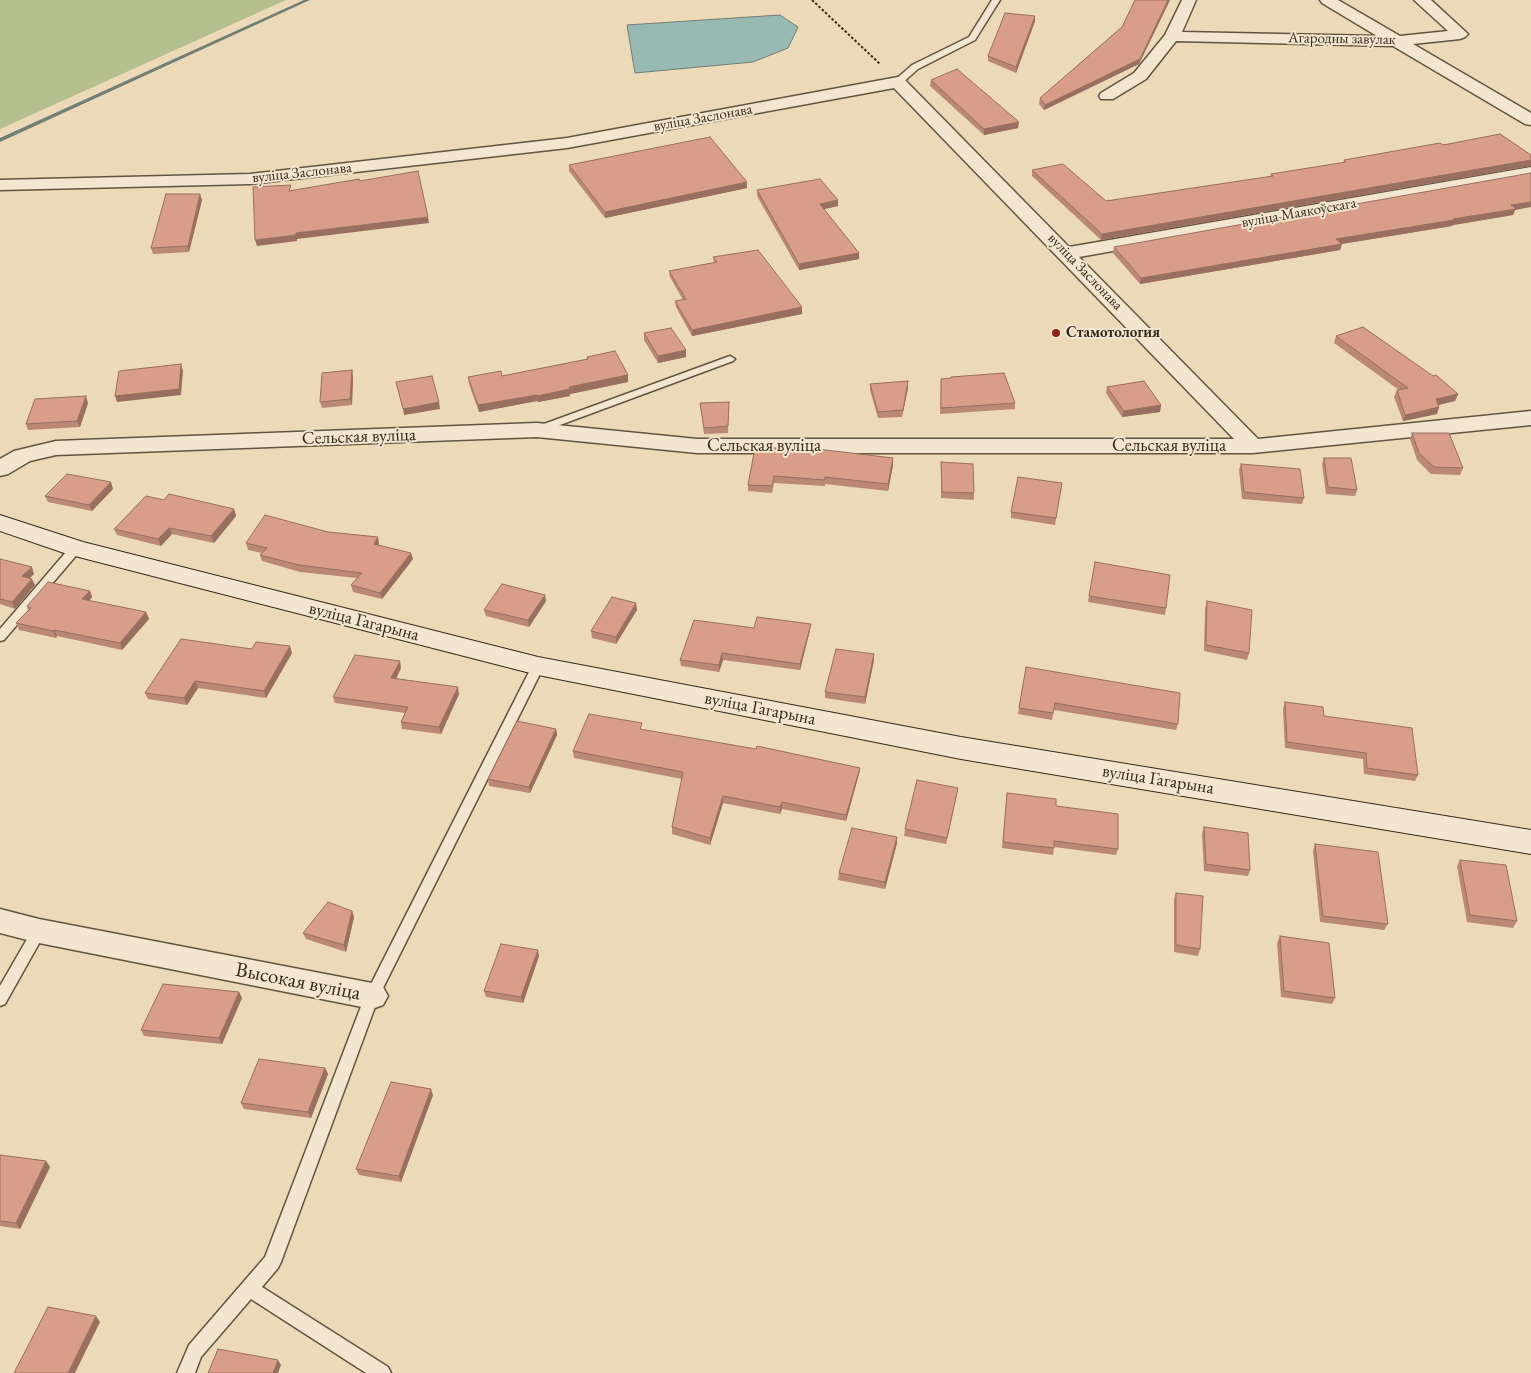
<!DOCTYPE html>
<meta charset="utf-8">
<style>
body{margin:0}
canvas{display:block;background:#ebd9b7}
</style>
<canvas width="1531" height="1373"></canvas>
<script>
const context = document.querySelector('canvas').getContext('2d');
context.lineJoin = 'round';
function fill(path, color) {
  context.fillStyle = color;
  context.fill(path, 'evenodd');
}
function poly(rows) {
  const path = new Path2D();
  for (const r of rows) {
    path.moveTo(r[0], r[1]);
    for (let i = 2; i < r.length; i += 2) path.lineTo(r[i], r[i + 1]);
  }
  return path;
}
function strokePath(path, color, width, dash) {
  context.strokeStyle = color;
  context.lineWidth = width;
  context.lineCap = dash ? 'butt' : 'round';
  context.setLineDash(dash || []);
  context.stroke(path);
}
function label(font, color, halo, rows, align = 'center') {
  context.font = font + ' "EB Garamond",serif';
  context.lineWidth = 4;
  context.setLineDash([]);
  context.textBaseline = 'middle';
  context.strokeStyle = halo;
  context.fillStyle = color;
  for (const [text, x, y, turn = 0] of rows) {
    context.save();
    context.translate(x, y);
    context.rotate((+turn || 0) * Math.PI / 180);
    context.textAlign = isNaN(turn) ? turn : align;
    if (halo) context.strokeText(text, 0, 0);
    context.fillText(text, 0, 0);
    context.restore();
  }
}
fill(poly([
 [0,0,286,0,0,129]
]), '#b6bf8f');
const water = poly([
 [780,15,798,27,788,48,753,62,635,73,627,25,780,15]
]);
fill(water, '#99b9b3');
strokePath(water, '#717f75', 1);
fill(poly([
 [304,0,310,0,0,142,0,138,304,0]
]), '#717f75');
const lane = poly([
 [992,0,1000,0,975,40,918,69,901,84,895,84,895,80,912,65,969,37,992,0],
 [730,356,735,359,733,361,541,432,537,433,532,430,533,428,730,356],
 [76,544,80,545,82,548,80,551,4,640,0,641,0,629,72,545,76,544],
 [538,662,544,666,379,996,281,1262,278,1268,262,1287,388,1367,391,1373,366,1373,251,1299,201,1357,195,1373,177,1373,189,1345,265,1257,365,996,532,666,538,662],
 [39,925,44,927,46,931,5,1004,0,1006,0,986,34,927,39,925]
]);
const street = poly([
 [1182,0,1196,0,1182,32,1377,36,1322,3,1320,0,1338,0,1400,36,1448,31,1414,0,1431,0,1468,34,1465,37,1460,39,1413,44,1531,113,1531,125,1525,124,1393,46,1176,41,1146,79,1113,99,1101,99,1099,96,1101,93,1134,73,1165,35,1182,0],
 [898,77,904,79,1069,247,1531,167,1531,177,1079,257,1258,439,1531,411,1531,425,1253,453,697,453,537,437,56,455,30,461,8,474,0,476,0,459,14,451,56,441,537,423,697,439,1234,439,894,88,567,148,250,184,0,190,0,180,250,174,567,138,898,77],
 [0,909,39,919,372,983,383,987,388,996,383,1005,372,1009,39,943,0,933,0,909]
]);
const secondary = poly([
 [0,515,83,542,538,657,961,737,1531,830,1531,854,961,759,538,675,67,554,0,531,0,515]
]);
strokePath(lane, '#625540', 3);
strokePath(street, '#625540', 3);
strokePath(secondary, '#352919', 2);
strokePath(poly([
 [812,0,880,64]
]), '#352919', 2, [2.5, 2]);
fill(lane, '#f2e6d0');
fill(street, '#f2e6d0');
fill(secondary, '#f2e6d0');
fill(poly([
 [1135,0,1170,0,1139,64,1044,110,1039,104,1040,98,1122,27],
 [1035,16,1035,21,1016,73,988,61,988,56],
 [931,80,1018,128,984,135,930,86],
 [1443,145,1531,155,1531,166,1101,240,1032,176,1032,170,1106,201,1270,177,1271,174,1343,163,1344,160],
 [569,165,747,188,605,218,569,171],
 [757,190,838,200,838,206,824,209,859,259,799,270,757,196],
 [202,200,189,252,153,254,151,248],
 [1515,210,1513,215,1453,225,1452,226,1342,244,1340,250,1140,284,1113,253,1114,247],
 [713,257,802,314,692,336,676,307,675,301,683,300,670,277,669,271,714,263],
 [644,333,686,350,686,357,658,363,644,340],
 [1336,336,1458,394,1455,401,1438,405,1439,407,1437,414,1403,421,1394,397,1397,390,1399,390,1334,343],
 [587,357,628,375,628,382,570,394,570,396,538,402,537,401,479,412,469,384,468,377,502,376,587,359],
 [352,370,353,377,352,405,322,408,320,402],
 [951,377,1015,403,1015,409,940,414,941,379,951,378],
 [870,384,908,388,902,417,878,418,870,390],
 [1107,387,1161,405,1160,412,1122,417,1106,393],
 [729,402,728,433,704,434,700,403],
 [88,403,80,427,28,430,26,424],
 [1412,433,1463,468,1460,475,1431,474,1417,460,1410,439],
 [755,448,893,465,888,491,825,484,825,486,774,483,772,493,748,491,748,485],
 [1324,458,1357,490,1355,496,1326,494,1322,464],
 [941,462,974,493,974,500,941,498],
 [1241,464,1304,498,1302,504,1242,499,1239,470],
 [1062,483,1055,525,1011,518,1011,512],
 [113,489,92,511,48,502,45,496],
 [164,500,234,509,236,516,214,543,172,534,161,546,117,535,114,529],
 [328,532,379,544,378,545,413,559,382,599,353,592,351,585,357,578,300,572,262,561,260,555,262,553,248,550,246,543],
 [0,559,34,574,30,578,35,585,15,609,0,604],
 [1095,562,1166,608,1165,615,1088,602],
 [90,591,92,597,89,601,146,612,149,619,122,650,57,636,56,638,19,630,16,623,28,610,27,606],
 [546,601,529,627,486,616,484,610],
 [1207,601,1249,653,1247,660,1204,651,1205,608],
 [637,610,616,644,592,638,591,631],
 [754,628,810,630,800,670,723,660,719,672,681,666,680,660],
 [252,649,292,653,266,698,198,688,187,705,148,699,145,693],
 [874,654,874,660,865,704,825,698,825,692],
 [1026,667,1178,724,1176,730,1054,710,1052,720,1018,714],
 [401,668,396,679,459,694,441,734,402,729,401,722,405,713,335,703,333,697],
 [1285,702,1324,716,1418,775,1415,781,1364,774,1363,759,1285,748,1283,709],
 [556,729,557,735,530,793,489,786,488,779],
 [643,730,860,768,859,774,846,821,782,809,780,814,723,803,710,845,672,834,672,827,682,779,574,758,573,751],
 [958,788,946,844,904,836,905,829],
 [1007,793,1056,806,1118,849,1116,855,1054,847,1053,855,1002,848],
 [1204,827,1250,870,1248,876,1204,871,1202,834],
 [897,837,897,843,885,889,838,880,839,873],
 [1315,844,1388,924,1384,930,1320,922,1313,851],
 [1460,860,1517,921,1513,928,1467,922,1457,866],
 [1176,893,1200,949,1198,956,1174,952,1174,899],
 [352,911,354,917,346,952,306,939,303,933],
 [1280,936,1335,998,1332,1004,1281,997,1277,943],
 [539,956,523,1003,486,997,484,991],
 [242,998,222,1044,144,1036,141,1030],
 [325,1068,328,1074,311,1118,244,1109,241,1103],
 [433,1095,401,1182,359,1175,356,1169],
 [0,1155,46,1161,50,1167,20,1229,0,1226]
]), '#bb8876');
fill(poly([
 [1168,0,1170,0,1139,64,1044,110,1045,105],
 [1035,16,1035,21,1016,73,1016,67],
 [1019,122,1018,128,984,135,984,129],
 [1531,160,1531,166,1101,240,1102,234],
 [747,182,747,188,605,218,605,212],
 [200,194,202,200,189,252,188,246],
 [838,200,838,206,820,210,820,204],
 [1531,202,1531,207,1515,210,1513,215,1453,225,1452,226,1335,245,1336,239,1453,219,1511,205],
 [428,217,429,223,297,239,297,241,257,246,255,240,296,233],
 [1342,244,1340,250,1140,284,1141,278],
 [859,253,859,259,799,270,799,264],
 [802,307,802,314,692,336,692,330],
 [686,350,686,357,658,363,658,356],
 [181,364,183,371,181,395,117,402,115,396],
 [352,370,353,377,352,405,350,399],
 [628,375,628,382,570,394,570,396,538,402,537,396,569,387],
 [908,381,908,388,902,417,903,410],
 [1458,394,1455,401,1434,406,1436,399],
 [537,395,537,401,479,412,478,405],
 [86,396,88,403,80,427,77,421],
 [439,402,440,409,404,415,403,409],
 [1161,405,1160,412,1122,417,1124,411],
 [1439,407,1437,414,1403,421,1405,415],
 [893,458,893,465,888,491,888,484],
 [111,482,113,489,92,511,89,505],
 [234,509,236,516,214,543,211,536],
 [169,528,172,534,161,546,158,539],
 [378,537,379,544,375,551,374,544],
 [411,553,413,559,382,599,380,593],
 [32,567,34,574,24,583,22,576],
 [32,579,35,585,15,609,12,602],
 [90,591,92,597,85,606,82,599],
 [545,595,546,601,529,627,528,620],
 [636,603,637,610,616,644,616,637],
 [146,612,149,619,122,650,120,643],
 [811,624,810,630,800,670,800,664],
 [54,630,57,636,56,638,53,631],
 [290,646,292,653,266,698,264,691],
 [722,653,723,660,719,672,719,665],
 [874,654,874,660,865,704,865,697],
 [400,661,401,668,393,685,391,678],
 [195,681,198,688,187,705,184,698],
 [458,687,459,694,441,734,439,727],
 [556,729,557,735,530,793,529,787],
 [860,768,859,774,846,821,846,815],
 [958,788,957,794,946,844,947,838],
 [723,796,723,803,710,845,710,838],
 [782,802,782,809,780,814,780,807],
 [897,837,897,843,885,889,885,882],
 [352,911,354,917,346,952,344,945],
 [538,950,539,956,523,1003,521,997],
 [239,992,242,998,222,1044,219,1038],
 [325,1068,328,1074,311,1118,308,1112],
 [431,1089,433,1095,401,1182,399,1176],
 [46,1161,50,1167,20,1229,16,1223],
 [96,1316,100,1322,75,1373,68,1373],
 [278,1360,281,1365,278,1373,273,1373]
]), '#986f60');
const building = poly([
 [1135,0,1168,0,1140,59,1045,105,1040,98,1122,27,1135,0],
 [1005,13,1035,16,1016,67,988,56,1005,13],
 [957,69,1019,122,984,129,931,80,957,69],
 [1500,134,1531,155,1531,160,1102,234,1032,170,1063,164,1106,201,1273,176,1271,174,1346,162,1344,160,1440,143,1443,145,1500,134],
 [710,137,747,182,605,212,569,165,710,137],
 [418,171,428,217,296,233,296,235,255,240,253,187,291,185,289,191,359,179,360,181,418,171],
 [1531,173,1531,202,1511,205,1516,209,1453,219,1454,220,1336,239,1342,244,1141,278,1114,247,1531,173],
 [820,179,838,200,820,204,859,253,799,264,757,190,820,179],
 [166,194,200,194,188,246,151,248,166,194],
 [758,250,802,307,692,330,675,301,686,299,669,271,717,262,713,257,758,250],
 [1363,327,1433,376,1436,375,1458,394,1436,399,1439,407,1405,415,1397,390,1408,388,1336,336,1363,327],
 [671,328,686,350,658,356,644,333,671,328],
 [615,351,628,375,569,387,570,389,537,396,537,395,478,405,468,377,501,371,502,376,588,359,587,357,615,351],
 [181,364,179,389,115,396,119,371,181,364],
 [352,370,350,399,320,402,322,373,352,370],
 [1004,373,1015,403,941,408,941,379,951,378,951,377,1004,373],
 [432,376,439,402,403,409,396,382,432,376],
 [908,381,903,410,878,412,870,384,908,381],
 [1144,381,1161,405,1124,411,1107,387,1144,381],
 [86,396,77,421,26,424,35,399,86,396],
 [729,402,728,426,704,428,700,403,729,402],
 [1412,433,1449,433,1463,468,1434,467,1419,453,1412,433],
 [755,448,809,448,893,458,888,484,825,477,825,480,774,476,772,486,748,485,755,448],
 [1324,458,1351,458,1357,490,1328,487,1324,458],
 [941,462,973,464,974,493,942,492,941,462],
 [1241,464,1300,469,1304,498,1244,492,1241,464],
 [67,474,111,482,89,505,45,496,67,474],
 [1018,477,1062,483,1056,518,1011,512,1018,477],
 [169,494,234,509,211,536,169,528,158,539,114,529,146,496,164,500,169,494],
 [265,515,328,532,378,537,374,544,411,553,380,593,351,585,362,573,299,565,260,555,267,548,246,543,265,515],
 [0,559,32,567,22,576,32,579,12,602,0,599,0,559],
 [1095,562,1170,575,1166,608,1089,596,1095,562],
 [48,582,90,591,82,599,146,612,120,643,54,630,53,631,16,623,31,608,27,606,48,582],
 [502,584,545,595,528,620,484,610,502,584],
 [612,597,636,603,616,637,591,631,612,597],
 [1207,601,1252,610,1249,653,1206,645,1207,601],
 [757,617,811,624,800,664,722,653,719,665,680,660,694,620,754,628,757,617],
 [181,639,252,649,256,642,290,646,264,691,195,681,184,698,145,693,181,639],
 [836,649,874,654,865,697,825,692,836,649],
 [355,655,400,661,391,678,458,687,439,727,401,722,408,707,333,697,355,655],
 [1026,667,1180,693,1178,724,1055,703,1053,713,1019,708,1026,667],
 [1285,702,1323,707,1324,716,1412,728,1418,775,1367,768,1366,753,1287,742,1285,702],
 [589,714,642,723,640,729,756,749,757,746,860,768,846,815,782,802,780,807,723,796,710,838,672,827,683,772,573,751,589,714],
 [517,721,556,729,529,787,488,779,517,721],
 [917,780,958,788,947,838,905,829,917,780],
 [1007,793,1056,799,1056,806,1118,814,1118,849,1054,841,1054,848,1003,842,1007,793],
 [1204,827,1248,833,1250,870,1206,864,1204,827],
 [852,828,897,837,885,882,839,873,852,828],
 [1315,844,1378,852,1388,924,1323,916,1315,844],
 [1460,860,1506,865,1517,921,1470,915,1460,860],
 [1176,893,1203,896,1200,949,1176,945,1176,893],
 [328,902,352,911,344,945,303,933,328,902],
 [1280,936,1329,943,1335,998,1284,991,1280,936],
 [501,944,538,950,521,997,484,991,501,944],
 [163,984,239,992,219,1038,141,1030,163,984],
 [259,1059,325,1068,308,1112,241,1103,259,1059],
 [391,1082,431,1089,399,1176,356,1169,391,1082],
 [0,1155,46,1161,16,1223,0,1221,0,1155],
 [48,1307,96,1316,68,1373,14,1373,48,1307],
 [218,1349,278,1360,273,1373,208,1373,218,1349]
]);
fill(building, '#d99e89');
strokePath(building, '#986f60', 1);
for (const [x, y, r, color] of [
 [1056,333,5,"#8f2418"]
]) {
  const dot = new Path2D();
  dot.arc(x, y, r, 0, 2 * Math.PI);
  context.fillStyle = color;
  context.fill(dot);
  strokePath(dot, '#f2e6d0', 2);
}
label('15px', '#352919', '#f2e6d0', [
 ["Агародны завулак",1342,39,1],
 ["вуліца Заслонава",703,118,-10],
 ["вуліца Заслонава",302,173,-6],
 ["вуліца Маякоўскага",1299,213,-10],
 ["вуліца Заслонава",1085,272,46]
]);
label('bold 15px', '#352919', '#f2e6d0', [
 ["Стамотология",1066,333]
], 'left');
label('18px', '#352919', '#f2e6d0', [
 ["Сельская вуліца",359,437,-2],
 ["Сельская вуліца",764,446],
 ["Сельская вуліца",1169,446],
 ["вуліца Гагарына",364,622,14],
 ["вуліца Гагарына",760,709,11],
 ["вуліца Гагарына",1158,780,9]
]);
label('21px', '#352919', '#f2e6d0', [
 ["Высокая вуліца",298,982,11]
]);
</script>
